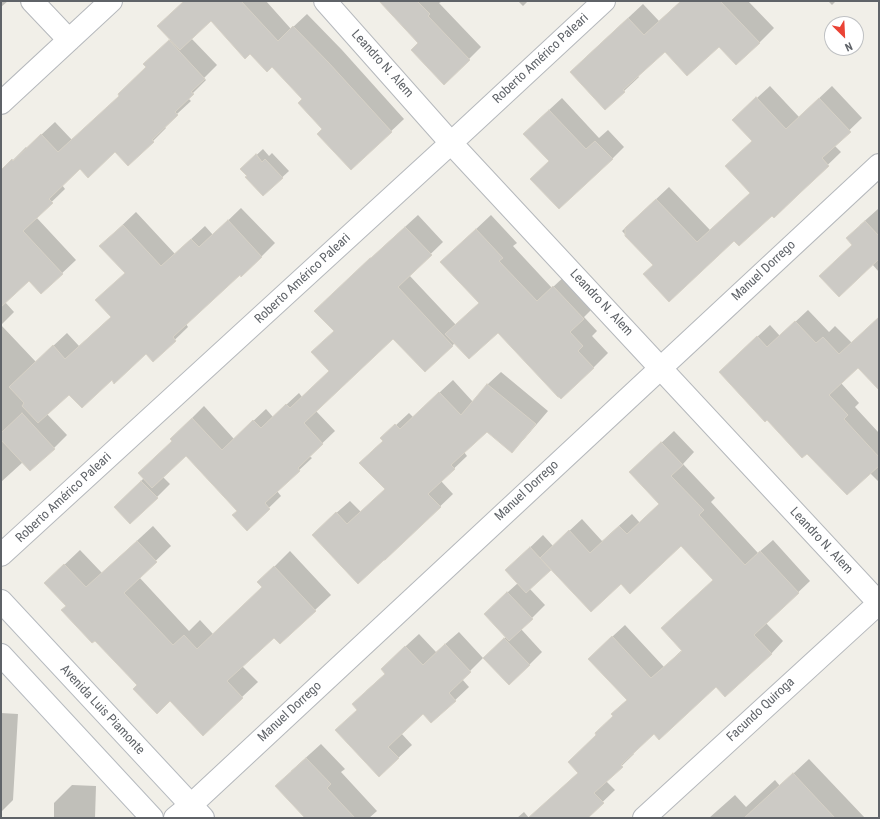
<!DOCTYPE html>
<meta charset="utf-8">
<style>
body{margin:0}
#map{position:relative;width:880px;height:819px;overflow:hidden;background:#f1efe8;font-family:"Roboto Condensed",sans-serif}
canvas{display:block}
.frame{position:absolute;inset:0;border:2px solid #5f6368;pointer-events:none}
.north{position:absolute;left:824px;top:16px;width:40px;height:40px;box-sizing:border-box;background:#fff;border:1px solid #bfc1c3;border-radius:50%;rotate:156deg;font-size:11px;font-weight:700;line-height:16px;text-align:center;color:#5f6368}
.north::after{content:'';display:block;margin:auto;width:14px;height:18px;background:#ea4335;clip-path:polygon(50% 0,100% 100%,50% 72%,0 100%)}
</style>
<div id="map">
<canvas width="880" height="819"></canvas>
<div class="frame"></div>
<div class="north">N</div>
</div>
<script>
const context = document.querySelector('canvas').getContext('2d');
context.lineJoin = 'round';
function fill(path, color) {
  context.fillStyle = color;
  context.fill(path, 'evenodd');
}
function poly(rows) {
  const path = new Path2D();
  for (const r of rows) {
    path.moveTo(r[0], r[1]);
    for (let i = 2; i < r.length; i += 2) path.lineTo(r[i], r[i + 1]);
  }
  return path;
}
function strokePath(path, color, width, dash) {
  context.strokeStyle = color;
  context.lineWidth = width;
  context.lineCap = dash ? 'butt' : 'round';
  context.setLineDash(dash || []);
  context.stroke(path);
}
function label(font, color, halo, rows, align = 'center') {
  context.font = font + ' "Roboto Condensed",sans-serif';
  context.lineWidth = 3.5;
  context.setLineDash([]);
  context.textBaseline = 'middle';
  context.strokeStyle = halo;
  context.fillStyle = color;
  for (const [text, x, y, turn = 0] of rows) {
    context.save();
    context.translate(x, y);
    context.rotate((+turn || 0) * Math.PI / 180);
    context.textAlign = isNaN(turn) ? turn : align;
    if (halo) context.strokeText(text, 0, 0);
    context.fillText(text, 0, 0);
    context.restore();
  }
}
fill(poly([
 [1,1,8,1,1,7],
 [184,1,266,1,291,29,307,14,342,50,404,119,351,169,323,129,303,99,272,66,250,53,211,20,191,38,217,65,204,78,206,80,188,98,191,101,164,126,166,128,153,141,115,151,80,168,62,185,65,189,36,217,76,260,41,293,29,280,5,302,14,312,1,325,36,362,67,333,79,346,112,316,126,273,114,233,136,212,175,254,205,226,213,235,241,208,275,243,242,276,240,274,186,324,188,327,153,361,146,353,112,379,69,393,47,414,67,435,54,448,23,462,1,482,1,172,26,147,27,148,55,122,72,140,120,96,147,67,158,51,171,39],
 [380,1,440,1,441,2,439,3,481,47,469,59,420,43],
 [518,1,528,1,523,6],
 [681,1,748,1,774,28,759,43,719,45,665,50,638,76,639,77,624,91,571,72,586,57,643,4,659,21],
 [828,1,836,1,832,5],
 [770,86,799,117,832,86,862,118,834,145,841,152,774,217,772,215,734,239,654,265,622,231,669,187,710,230,751,193,753,141,746,108],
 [562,98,599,138,608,130,624,147,612,159,550,161,536,122],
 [263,149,269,156,272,153,289,171,263,195,248,176,248,163],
 [878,209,879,210,879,272,872,264,820,276,853,244,860,225],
 [418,215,443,242,409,275,456,325,480,303,441,262,491,215,517,243,513,246,552,288,568,273,597,304,584,317,597,331,592,336,608,353,593,368,498,331,455,343,425,371,393,337,316,411,335,431,309,456,312,458,277,491,281,496,247,529,239,511,186,455,163,477,170,484,157,497,115,507,144,478,183,427,204,406,234,439,266,409,273,417,299,393,302,397,330,371,335,331,328,299,383,247],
 [808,310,829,332,835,326,852,343,879,318,879,382,858,367,841,383,859,403,855,407,879,433,879,482,870,473,732,360,770,325,780,336],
 [501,372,548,411,525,438,512,451,487,431,464,452,467,456,441,481,453,494,385,559,326,522,350,501,361,512,386,489,373,450,384,440,395,426,409,413,413,417,453,380,473,402,488,384],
 [674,431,694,452,683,464,715,498,711,502,758,553,773,540,810,581,766,623,783,641,771,654,716,686,654,732,632,752,634,754,606,781,615,790,586,818,517,818,524,812,529,818,579,772,597,735,614,716,612,714,628,699,601,647,625,625,664,667,682,650,714,580,681,544,621,583,551,568,529,588,545,605,521,629,542,652,529,665,497,645,506,637,498,601,518,583,519,558,543,535,553,546,582,519,602,541,632,514,640,523,660,503,643,460],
 [153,526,171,546,139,577,189,631,200,620,213,634,263,587,274,567,290,551,331,595,280,643,274,637,242,666,258,682,242,697,170,700,138,685,67,606,61,568,80,550,102,573],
 [459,632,483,658,462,679,469,687,432,722,423,713,401,733,412,745,379,776,358,710,366,691,386,673,395,656,419,634,436,652],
 [1,713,18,714,13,800,1,812],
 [321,744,345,769,341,772,377,811,369,818,307,818,291,771],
 [809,759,865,818,709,818,735,795,746,807,775,780,780,786],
 [72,785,96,786,95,818,54,818,54,803]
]), '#0003');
const building = poly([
 [184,1,241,1,278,41,293,26,329,63,392,132,351,170,317,134,322,129,298,103,302,99,272,67,267,72,250,54,245,59,211,21,180,50,157,26,184,1],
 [379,1,417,1,430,14,428,16,470,60,444,85,411,50,418,43,379,1],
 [681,1,720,1,760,43,736,65,719,47,687,76,665,52,623,90,625,92,605,110,570,72,628,18,644,35,681,1],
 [169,40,205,79,191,92,194,94,175,112,178,115,152,140,154,142,128,166,115,152,88,178,80,169,49,199,53,203,23,231,63,274,41,294,29,281,1,307,1,170,12,159,13,161,41,134,58,152,119,96,118,94,146,67,143,64,169,40],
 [756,97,786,129,819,98,851,132,822,158,829,166,799,194,774,218,772,216,739,246,734,241,669,302,643,274,653,265,625,236,625,228,656,199,697,242,750,193,725,166,752,141,732,120,756,97],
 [549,110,586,149,595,141,613,159,559,209,530,179,549,161,523,134,549,110],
 [256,154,262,162,265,159,283,178,263,196,245,177,247,176,240,169,256,154],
 [228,220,262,257,241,277,240,275,173,337,176,341,153,362,146,354,114,384,112,380,82,408,69,395,38,423,22,406,24,403,9,387,53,345,65,359,111,317,95,300,125,273,99,246,123,225,161,266,191,239,199,247,228,220],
 [865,221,879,236,879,259,839,297,819,276,852,245,846,238,865,221],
 [405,227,432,255,398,287,453,346,425,372,393,339,304,423,323,444,298,468,300,471,265,503,270,509,247,531,232,515,237,511,186,456,152,488,138,473,172,441,170,439,192,418,222,450,253,420,261,428,286,404,290,408,329,371,311,352,334,331,314,311,370,258,371,258,405,227],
 [476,229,503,258,499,261,537,301,553,286,584,319,570,332,583,346,578,351,594,368,561,399,559,397,558,397,498,333,469,359,445,334,479,303,440,262,476,229],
 [879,317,879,390,858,368,829,395,848,415,844,419,879,457,879,466,847,495,807,454,802,458,767,420,765,422,719,372,757,336,767,347,795,321,816,343,823,337,839,354,879,317],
 [487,384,536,424,512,453,487,432,451,465,455,469,428,494,441,507,385,560,384,560,358,584,312,535,336,512,347,524,385,489,359,463,383,441,380,438,395,424,400,429,439,392,461,415,487,384],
 [22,413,55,449,30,471,1,440,1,433,22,413],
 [661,442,683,465,671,476,704,510,699,515,745,565,760,551,799,593,754,635,772,654,725,697,716,687,659,740,654,734,621,765,623,767,594,793,604,803,588,818,528,818,578,773,568,762,596,735,595,733,613,716,611,714,627,700,588,659,612,636,651,678,682,651,661,628,713,580,681,546,630,594,621,584,591,612,540,558,569,530,590,553,619,526,627,534,659,504,629,472,661,442],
 [141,481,158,498,130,524,114,507,141,481],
 [137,541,157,562,124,593,173,645,184,635,197,649,262,587,257,582,274,566,316,611,280,644,274,638,227,681,243,698,203,736,170,701,157,714,133,689,137,685,95,641,92,643,61,610,66,606,44,583,64,564,86,587,137,541],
 [530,547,551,570,526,593,505,570,530,547],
 [507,592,533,619,509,641,484,614,507,592],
 [504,638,530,665,509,685,483,658,504,638],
 [445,644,471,672,449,693,456,701,431,723,423,714,388,747,399,758,379,777,335,730,357,710,352,704,385,674,381,669,405,646,423,665,445,644],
 [306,758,331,784,327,788,355,818,305,818,275,786,306,758],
 [793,773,835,818,744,818,793,773]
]);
fill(building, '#cccac5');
strokePath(building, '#d6d1c6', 1);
const street = poly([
 [32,1,69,40],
 [325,1,451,143,879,603],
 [1,103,111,1],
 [1,555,451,143,604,1],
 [175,818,191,805,879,165],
 [644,818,879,603]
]);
const secondary = poly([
 [1,601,203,818],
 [1,655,152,818]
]);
strokePath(street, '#b5b8bc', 24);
strokePath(secondary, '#b6babf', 24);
strokePath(street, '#fff', 22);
strokePath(secondary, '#fff', 22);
label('13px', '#5f6368', '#fff', [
 ["Roberto Américo Paleari",541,59,-43],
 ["Leandro N. Alem",382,64,48],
 ["Manuel Dorrego",764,271,-43],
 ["Roberto Américo Paleari",303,279,-43],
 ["Leandro N. Alem",601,303,47],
 ["Manuel Dorrego",527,491,-43],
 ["Roberto Américo Paleari",64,498,-43],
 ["Leandro N. Alem",821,541,47],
 ["Avenida Luis Piamonte",102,710,47],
 ["Facundo Quiroga",761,710,-43],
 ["Manuel Dorrego",290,712,-43]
]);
</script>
